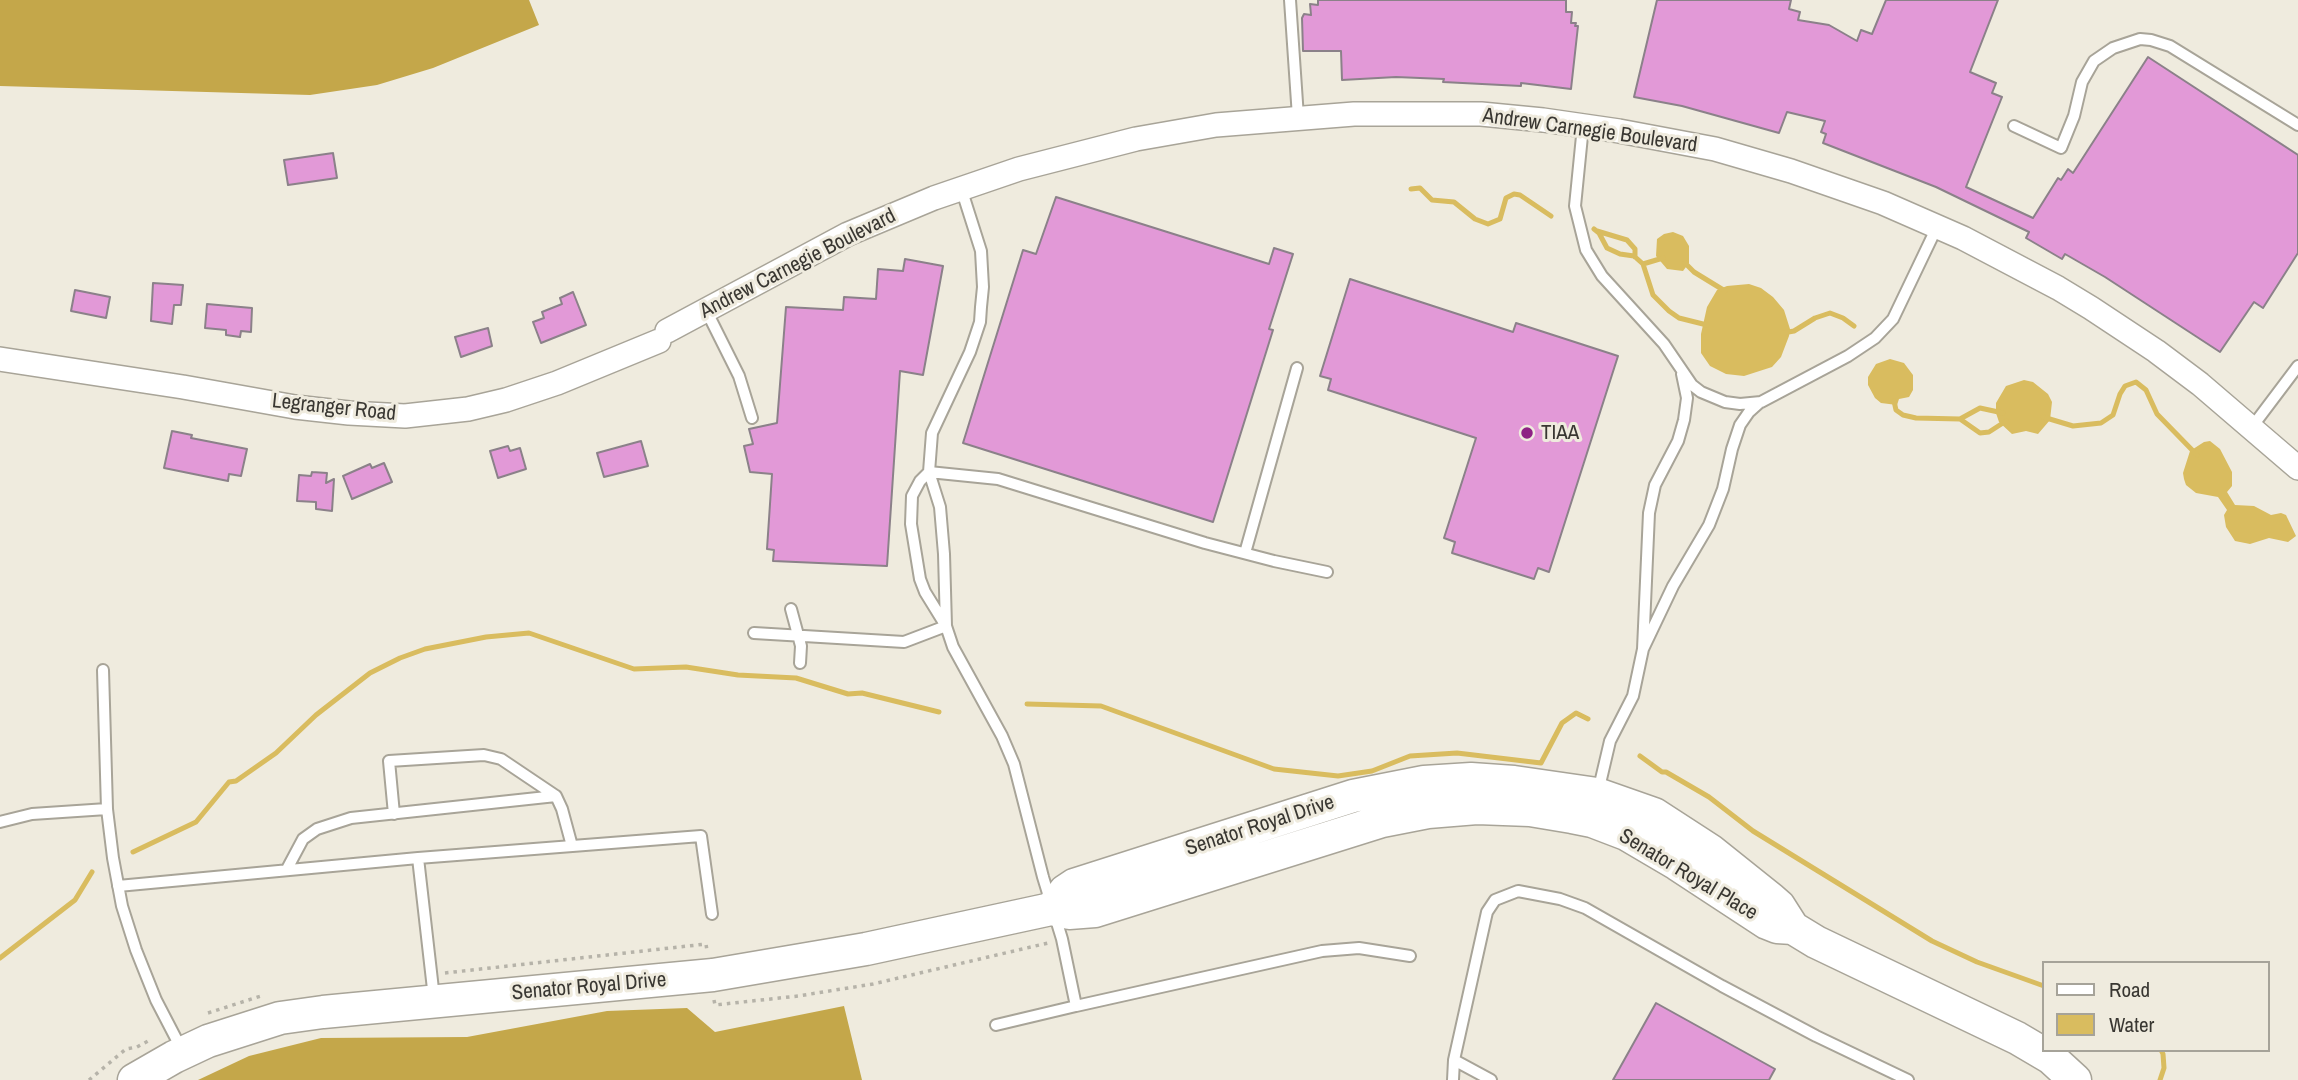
<!DOCTYPE html>
<style>
body{margin:0}
#map{position:relative;width:2298px;height:1080px;overflow:hidden;background:#efebde;font-family:"Archivo Narrow",sans-serif}
canvas{display:block}
.legend{position:absolute;left:2042px;top:961px;width:228px;height:91px;box-sizing:border-box;background:#efebde;border:2px solid #a6a399;margin:0;padding:9px 12px;list-style:none;font-size:21px;color:#393732}
.legend li{display:flex;align-items:center;gap:14px;height:35px}
.legend b{width:35px;border:2px solid #a6a399}
</style>
<div id="map">
<canvas width="2298" height="1080"></canvas>
<ul class="legend">
<li><b style="height:9px;background:#fff"></b>Road</li>
<li><b style="height:19px;background:#d9bc5f"></b>Water</li>
</ul>
</div>
<script>
const context = document.querySelector('canvas').getContext('2d');
context.lineJoin = 'round';
function fill(path, color) {
  context.fillStyle = color;
  context.fill(path, 'evenodd');
}
function poly(rows) {
  const path = new Path2D();
  for (const r of rows) {
    path.moveTo(r[0], r[1]);
    for (let i = 2; i < r.length; i += 2) path.lineTo(r[i], r[i + 1]);
  }
  return path;
}
function strokePath(path, color, width, dash) {
  context.strokeStyle = color;
  context.lineWidth = width;
  context.lineCap = dash ? 'butt' : 'round';
  context.setLineDash(dash || []);
  context.stroke(path);
}
function label(font, color, halo, rows, align = 'center') {
  context.font = font + ' "Archivo Narrow",sans-serif';
  context.lineWidth = 6;
  context.setLineDash([]);
  context.textBaseline = 'middle';
  context.strokeStyle = halo;
  context.fillStyle = color;
  for (const [text, x, y, turn = 0] of rows) {
    context.save();
    context.translate(x, y);
    context.rotate((+turn || 0) * Math.PI / 180);
    context.textAlign = isNaN(turn) ? turn : align;
    if (halo) context.strokeText(text, 0, 0);
    context.fillText(text, 0, 0);
    context.restore();
  }
}
fill(poly([
 [0,0,529,0,539,25,433,68,377,85,310,95,0,86],
 [844,1006,862,1080,198,1080,249,1056,321,1038,467,1037,607,1011,687,1008,715,1032]
]), '#c4a74a');
fill(poly([
 [1673,232,1683,236,1689,246,1689,263,1683,271,1667,269,1656,256,1657,239,1664,234],
 [1749,284,1761,288,1773,297,1784,310,1790,329,1789,336,1781,357,1772,367,1744,376,1726,374,1710,366,1701,353,1701,334,1707,307,1717,290,1727,286],
 [1890,359,1904,363,1913,375,1913,390,1909,397,1899,399,1897,405,1881,403,1875,398,1868,385,1868,377,1876,364],
 [2024,380,2033,382,2048,394,2052,402,2050,420,2038,434,2026,431,2012,434,1999,422,1996,413,1996,403,2006,386],
 [2210,441,2220,449,2232,472,2232,486,2227,492,2235,505,2254,506,2271,515,2281,513,2286,515,2296,536,2288,542,2269,538,2250,544,2235,541,2226,527,2224,515,2227,510,2218,497,2196,493,2186,485,2184,479,2183,473,2190,451,2204,442]
]), '#d9bc5f');
strokePath(poly([
 [1411,189,1420,188,1432,200,1454,202,1475,219,1488,224,1500,219,1506,198,1514,194,1520,195,1551,216],
 [1594,229,1599,233,1607,248,1620,254,1634,256,1643,264,1653,295,1669,311,1679,318,1707,325],
 [1597,231,1627,240,1635,249,1635,257],
 [1685,263,1694,272,1725,291],
 [1643,264,1663,258],
 [1783,333,1794,331,1815,318,1830,313,1843,318,1854,326],
 [1894,401,1896,410,1903,415,1916,418,1960,419,1980,433,1989,432,2006,421],
 [2043,417,2073,426,2101,423,2113,415,2120,394,2125,386,2136,382,2146,390,2157,414,2197,455],
 [1960,419,1980,408,2003,413],
 [1027,704,1101,706,1274,769,1338,776,1372,771,1410,756,1457,753,1541,763,1562,723,1576,713,1588,719],
 [1640,756,1662,772,1666,772,1709,797,1753,831,1932,941,1977,962,2044,986],
 [133,852,196,822,229,782,236,781,276,753,316,715,370,673,400,658,425,649,486,637,529,633,634,669,686,667,738,675,796,678,848,694,862,693,939,712],
 [0,958,75,900,92,872],
 [2160,1080,2164,1068,2163,1054,2161,1050]
]), '#d9bc5f', 5);
const building = poly([
 [1318,0,1566,0,1566,12,1572,12,1571,23,1576,23,1575,26,1578,26,1571,89,1521,83,1521,86,1443,82,1444,79,1396,77,1342,80,1341,51,1303,51,1302,18,1304,14,1311,15,1310,4,1318,5,1318,0],
 [1657,0,1791,0,1789,9,1800,12,1798,20,1829,25,1857,41,1861,30,1872,34,1886,0,1998,0,1970,72,1996,83,1992,93,2002,97,1966,187,2033,218,2058,178,2061,180,2068,169,2073,173,2148,57,2298,155,2298,253,2263,308,2254,302,2220,352,2105,277,2065,254,2062,259,2026,238,2029,232,1936,187,1823,143,1826,134,1821,132,1825,121,1787,112,1779,133,1682,106,1634,97,1657,0],
 [333,153,337,178,288,185,284,160,333,153],
 [1056,197,1269,264,1274,248,1293,254,1269,329,1273,330,1213,522,963,443,1023,250,1036,254,1056,197],
 [905,259,943,266,923,375,900,371,887,566,773,561,774,550,767,549,772,474,750,472,744,446,753,444,749,429,777,423,786,307,843,310,844,297,876,299,878,269,903,271,905,259],
 [1350,279,1513,332,1516,323,1618,356,1549,572,1538,568,1534,579,1452,553,1455,542,1444,538,1476,438,1328,390,1331,379,1320,376,1350,279],
 [153,283,183,285,181,305,174,305,172,324,151,321,153,283],
 [75,290,110,297,106,318,71,311,75,290],
 [573,292,586,325,541,343,533,322,544,318,542,312,562,304,560,298,573,292],
 [207,304,252,308,251,332,241,331,240,337,226,335,226,330,205,328,207,304],
 [488,328,492,346,461,357,455,337,488,328],
 [172,431,192,435,191,438,247,449,241,476,229,474,228,481,164,468,172,431],
 [641,441,648,466,604,477,597,453,641,441],
 [508,446,510,451,520,448,526,469,498,478,490,451,508,446],
 [384,463,392,482,352,499,343,476,370,464,372,468,384,463],
 [312,472,327,473,326,483,334,479,332,511,316,509,316,502,297,501,299,475,311,476,312,472],
 [1656,1003,1775,1069,1769,1080,1613,1080,1656,1003]
]);
fill(building, '#e299d7');
strokePath(building, '#8b8189', 2);
const lane = poly([
 [1290,0,1298,117],
 [1583,126,1575,206,1586,250,1602,276,1664,344,1692,385,1701,392,1725,402,1740,404,1761,402,1848,356,1875,338,1893,319,1937,227],
 [2014,126,2061,148,2074,116,2082,82,2094,61,2113,48,2140,39,2151,40,2170,46,2298,125],
 [961,188,981,251,983,287,981,307,980,322,970,352,932,433,929,472,998,479,1205,543,1274,561,1327,572],
 [706,310,739,376,752,418],
 [1682,374,1687,398,1684,420,1678,441,1655,485,1649,513,1643,649,1673,586,1709,525,1723,489,1732,449,1740,425,1749,412,1759,403],
 [2252,427,2298,366],
 [929,472,940,507,944,554,946,626,925,592,920,579,911,524,912,496,920,481,929,472],
 [1245,553,1297,368],
 [791,609,801,646,800,663],
 [754,633,904,642,946,626,953,647,1002,736,1014,764,1043,877,1062,939,1076,1006,1322,951,1359,948,1410,956],
 [1598,792,1610,741,1633,696,1643,649],
 [107,809,113,858,122,906,136,950,156,1000,183,1052],
 [394,814,389,761,484,755,501,759,556,796],
 [0,822,32,814,107,809,103,670],
 [418,858,701,836,712,914],
 [287,869,303,839,317,829,351,818,556,796,562,809,572,846],
 [118,886,418,858,434,998],
 [996,1025,1076,1006],
 [1454,1060,1491,1080],
 [1453,1080,1454,1060,1487,912,1495,900,1518,891,1560,899,1585,908,1722,986,1816,1036,1908,1080]
]);
const street = poly([
 [667,331,848,234,934,198,1019,169,1136,139,1216,125,1354,114,1481,114,1543,120,1619,131,1715,149,1791,171,1883,203,1963,238,2058,288,2091,308,2156,351,2200,384,2298,468],
 [0,359,183,387,295,407,349,413,405,416,468,409,506,400,557,383,659,341]
]);
const secondary = poly([
 [1051,909,1065,891,1074,885,1353,796,1424,782,1471,779,1514,782,1597,794,1654,814,1711,851,1771,899,1779,906,1793,928],
 [134,1080,174,1057,208,1041,280,1018,323,1012,713,975,866,949,1051,909,1069,913,1095,911,1382,821,1428,812,1477,808,1530,810,1572,817,1592,821,1626,834,1677,864,1767,923,1777,927,1793,928,1816,942,2017,1038,2051,1058,2075,1080]
]);
strokePath(lane, '#a8a498', 14);
strokePath(street, '#a8a498', 26);
strokePath(secondary, '#a8a498', 35);
strokePath(poly([
 [445,973,706,944,707,951],
 [714,1000,715,1005,798,996,873,984,1048,943],
 [208,1013,264,995],
 [89,1080,126,1049,137,1047,150,1040]
]), '#b6b3a9', 3.5, [3.5, 5]);
strokePath(lane, '#fff', 10);
strokePath(street, '#fff', 23);
strokePath(secondary, '#fff', 32);
for (const [x, y, r, color] of [
 [1527,433,7,"#8e2184"]
]) {
  const dot = new Path2D();
  dot.arc(x, y, r, 0, 2 * Math.PI);
  context.fillStyle = color;
  context.fill(dot);
  strokePath(dot, '#efebde', 2.5);
}
label('21px', '#393732', '#efebde', [
 ["Andrew Carnegie Boulevard",1590,131,8],
 ["Andrew Carnegie Boulevard",798,264,-27],
 ["Legranger Road",334,408,6],
 ["Senator Royal Drive",1260,826,-18],
 ["Senator Royal Place",1688,875,31],
 ["Senator Royal Drive",589,987,-5]
]);
label('21px', '#393732', '#efebde', [
 ["TIAA",1541,433]
], 'left');
</script>
